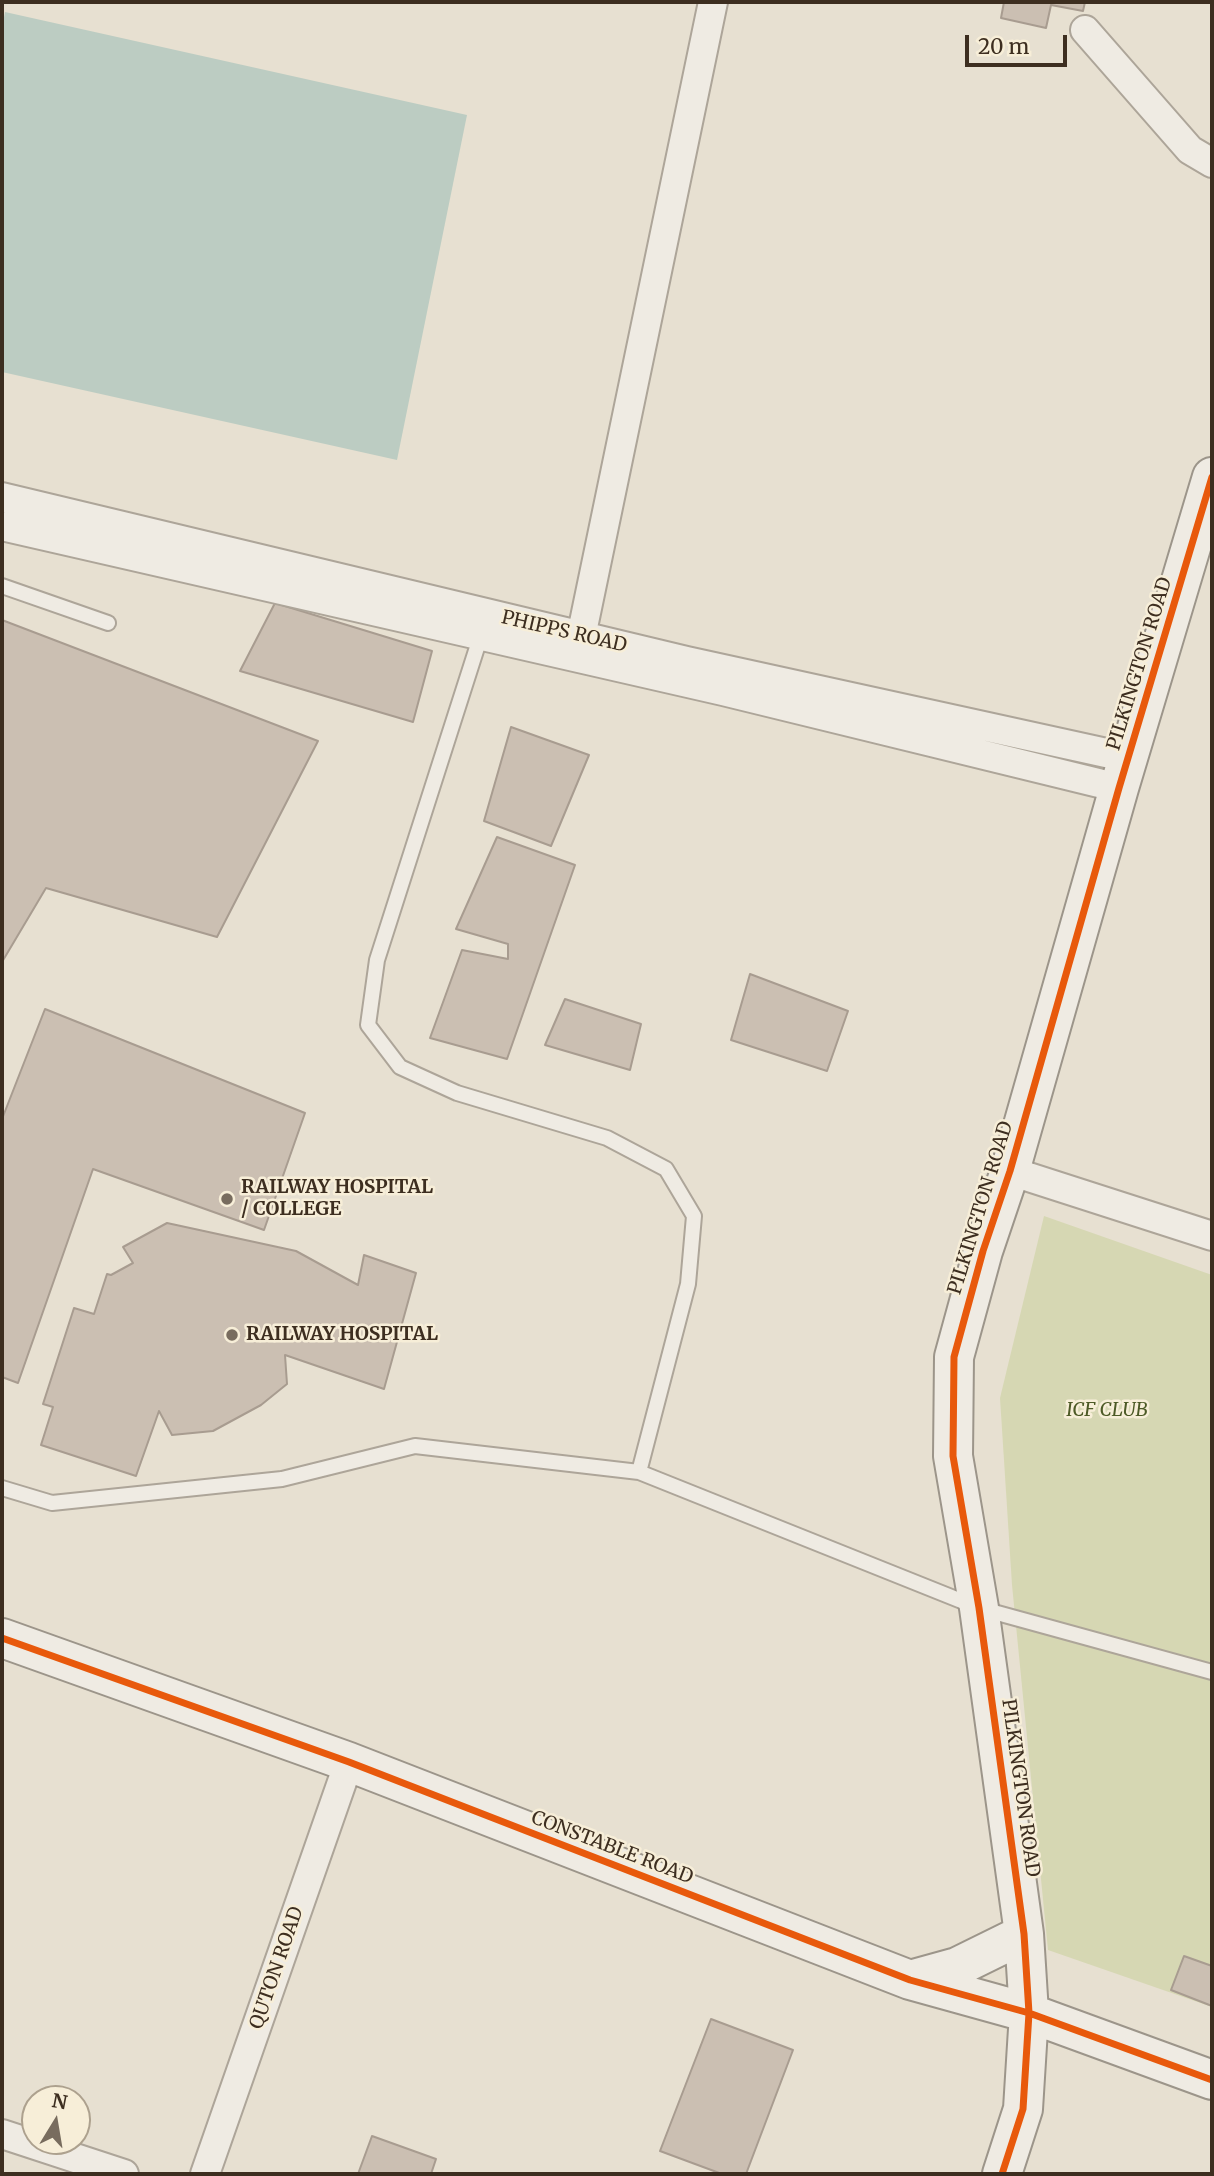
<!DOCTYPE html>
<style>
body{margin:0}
#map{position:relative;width:1214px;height:2176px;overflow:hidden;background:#e7e0d1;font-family:Merriweather,serif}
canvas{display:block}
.frame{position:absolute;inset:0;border:4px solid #3d2e20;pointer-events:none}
.north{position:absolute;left:21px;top:2085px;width:70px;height:70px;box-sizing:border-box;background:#f7eed8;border:2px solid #ada18e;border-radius:50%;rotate:11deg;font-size:19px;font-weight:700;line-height:28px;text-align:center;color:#3d2e20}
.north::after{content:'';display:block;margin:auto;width:24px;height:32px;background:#786c5e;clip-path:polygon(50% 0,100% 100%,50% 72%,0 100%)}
.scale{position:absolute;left:965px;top:35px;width:102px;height:32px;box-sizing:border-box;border:4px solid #3d2e20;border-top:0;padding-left:9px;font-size:21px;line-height:24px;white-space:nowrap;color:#3d2e20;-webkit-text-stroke:5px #f7eed8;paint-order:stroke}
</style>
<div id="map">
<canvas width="1214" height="2176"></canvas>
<div class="frame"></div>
<div class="north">N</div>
<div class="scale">20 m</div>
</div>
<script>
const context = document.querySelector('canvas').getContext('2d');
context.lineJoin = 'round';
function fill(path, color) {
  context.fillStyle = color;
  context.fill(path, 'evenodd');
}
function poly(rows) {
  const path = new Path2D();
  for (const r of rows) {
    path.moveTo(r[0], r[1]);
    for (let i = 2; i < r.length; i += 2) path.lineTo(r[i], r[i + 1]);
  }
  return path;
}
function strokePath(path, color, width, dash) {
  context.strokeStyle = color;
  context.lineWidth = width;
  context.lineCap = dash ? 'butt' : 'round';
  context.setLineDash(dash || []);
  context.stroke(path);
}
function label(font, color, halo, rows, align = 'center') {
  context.font = font + ' Merriweather,serif';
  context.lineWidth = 5;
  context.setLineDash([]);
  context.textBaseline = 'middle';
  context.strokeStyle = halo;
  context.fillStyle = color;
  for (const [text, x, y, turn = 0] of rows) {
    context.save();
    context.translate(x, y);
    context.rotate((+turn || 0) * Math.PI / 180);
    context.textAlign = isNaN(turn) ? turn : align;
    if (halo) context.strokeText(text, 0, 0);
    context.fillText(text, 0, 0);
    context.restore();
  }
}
fill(poly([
 [1044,1216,1212,1275,1212,2007,1048,1950,1012,1585,1000,1398]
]), '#d6d7b3');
fill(poly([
 [5,12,467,115,397,460,2,372,2,28]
]), '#bcccc2');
const building = poly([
 [1004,2,1085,2,1083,11,1051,5,1046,28,1001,18,1004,2],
 [275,603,432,651,413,722,240,671,275,603],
 [2,620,318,741,217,937,46,888,2,962,2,620],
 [511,727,589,755,551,846,484,821,511,727],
 [497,837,575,865,507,1059,430,1038,462,950,508,959,508,944,456,929,497,837],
 [750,974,848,1011,827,1071,731,1040,750,974],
 [565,999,641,1024,630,1070,545,1045,565,999],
 [45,1009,305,1113,264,1230,93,1169,18,1383,2,1377,2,1119,45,1009],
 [167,1223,296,1251,358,1285,364,1255,416,1273,384,1389,285,1355,287,1384,261,1405,213,1431,172,1435,159,1411,136,1476,41,1445,53,1407,43,1404,74,1308,94,1314,107,1274,111,1275,133,1263,123,1247,167,1223],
 [1184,1956,1212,1966,1212,2006,1171,1990,1184,1956],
 [711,2019,793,2050,746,2174,722,2174,660,2151,711,2019],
 [372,2136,436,2159,431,2174,358,2174,372,2136]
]);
fill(building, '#cbbfb2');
strokePath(building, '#a89c90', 2);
const lane = poly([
 [2,586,108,623],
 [481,635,377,960,368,1025,400,1067,457,1093,607,1138,666,1169,694,1216,688,1284,639,1472],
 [2,1488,52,1503,282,1479,415,1446,639,1472,979,1608,1212,1672]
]);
const street = poly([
 [1085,30,1190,150,1212,163],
 [2,497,687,661,1129,758],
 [2,526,723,691,1119,788],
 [581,637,713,2],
 [1010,1171,1212,1236],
 [2,2134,124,2174],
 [205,2174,349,1762]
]);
const secondary = poly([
 [2,1638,349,1762,910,1980,1029,2013,1212,2080],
 [910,1980,957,1967,1024,1934],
 [1002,2174,1023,2109,1029,2013,1024,1934,979,1608,953,1456,954,1357,983,1251,1010,1171,1119,788,1212,477]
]);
strokePath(lane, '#ada599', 18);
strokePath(street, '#ada599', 32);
strokePath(secondary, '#9c958a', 42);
strokePath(lane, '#efebe3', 14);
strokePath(street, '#efebe3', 28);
strokePath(secondary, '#efebe3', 38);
strokePath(poly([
 [2,1638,349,1762,910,1980,1029,2013,1212,2080],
 [1002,2174,1023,2109,1029,2013,1024,1934,979,1608,953,1456,954,1357,983,1251,1010,1171,1119,788,1212,477]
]), '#e8590c', 7);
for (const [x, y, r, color] of [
 [227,1199,7,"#786c5e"],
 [232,1335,7,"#786c5e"]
]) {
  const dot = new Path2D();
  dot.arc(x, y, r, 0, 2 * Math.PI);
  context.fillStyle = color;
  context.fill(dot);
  strokePath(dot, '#f7eed8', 2.5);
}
label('19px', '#3d2e20', '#f7eed8', [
 ["PHIPPS ROAD",564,632,13],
 ["PILKINGTON ROAD",1140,664,-73],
 ["PILKINGTON ROAD",981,1208,-73],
 ["PILKINGTON ROAD",1020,1788,82],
 ["CONSTABLE ROAD",612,1848,21],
 ["QUTON ROAD",277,1968,-71]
]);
label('bold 19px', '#3d2e20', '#f7eed8', [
 ["RAILWAY HOSPITAL",241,1188],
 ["/ COLLEGE",241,1210],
 ["RAILWAY HOSPITAL",246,1335]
], 'left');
label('italic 19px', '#4d5a26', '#f7eed8', [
 ["ICF CLUB",1107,1411]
]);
</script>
